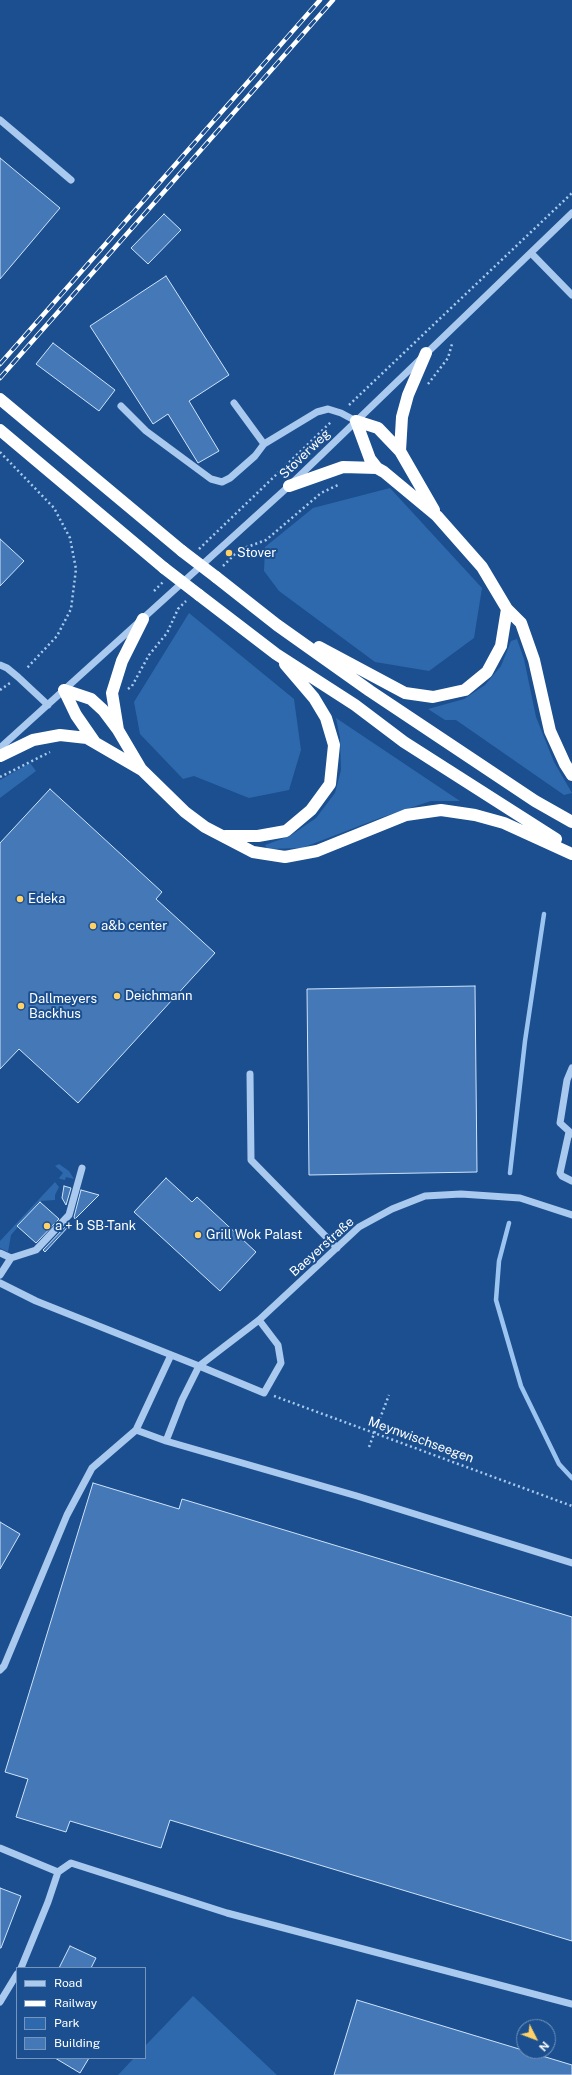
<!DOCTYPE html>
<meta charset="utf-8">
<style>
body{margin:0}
#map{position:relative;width:572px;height:2075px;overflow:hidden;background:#1b4f8f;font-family:"Public Sans",sans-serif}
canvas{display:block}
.legend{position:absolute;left:16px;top:1967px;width:130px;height:92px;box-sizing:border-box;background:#1b4f8f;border:1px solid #7695bc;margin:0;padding:5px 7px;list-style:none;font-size:12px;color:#fff}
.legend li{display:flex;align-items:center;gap:8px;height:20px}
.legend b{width:20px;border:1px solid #7695bc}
.north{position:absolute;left:516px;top:2019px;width:40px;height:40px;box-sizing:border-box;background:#1b4f8f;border:1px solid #7695bc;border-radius:50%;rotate:132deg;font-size:11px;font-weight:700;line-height:16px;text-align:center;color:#fff}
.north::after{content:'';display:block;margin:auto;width:14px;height:18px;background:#ffd166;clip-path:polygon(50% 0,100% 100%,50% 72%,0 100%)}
</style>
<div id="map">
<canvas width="572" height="2075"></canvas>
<ul class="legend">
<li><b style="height:5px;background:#a9c9ee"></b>Road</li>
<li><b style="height:5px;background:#fff"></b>Railway</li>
<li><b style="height:11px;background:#2e69ad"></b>Park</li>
<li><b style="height:11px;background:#4478b7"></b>Building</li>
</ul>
<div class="north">N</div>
</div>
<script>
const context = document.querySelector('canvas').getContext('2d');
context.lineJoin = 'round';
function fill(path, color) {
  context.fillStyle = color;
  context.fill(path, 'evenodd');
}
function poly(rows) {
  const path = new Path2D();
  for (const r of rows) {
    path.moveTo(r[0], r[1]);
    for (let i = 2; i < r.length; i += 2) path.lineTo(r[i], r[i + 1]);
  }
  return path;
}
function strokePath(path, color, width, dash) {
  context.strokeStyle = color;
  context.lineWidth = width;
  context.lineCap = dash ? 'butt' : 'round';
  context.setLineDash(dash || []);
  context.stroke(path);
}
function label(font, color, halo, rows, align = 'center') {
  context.font = font + ' "Public Sans",sans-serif';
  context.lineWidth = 4;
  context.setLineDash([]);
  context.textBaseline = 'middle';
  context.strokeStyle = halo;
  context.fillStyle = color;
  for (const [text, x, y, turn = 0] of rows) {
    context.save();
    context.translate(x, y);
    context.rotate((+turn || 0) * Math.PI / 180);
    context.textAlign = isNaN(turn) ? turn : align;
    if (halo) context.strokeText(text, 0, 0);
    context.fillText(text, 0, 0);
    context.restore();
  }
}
fill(poly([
 [390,488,482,588,474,638,429,671,375,662,279,591,264,571,265,547,313,508],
 [189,613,294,699,301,750,289,790,249,798,194,776,183,779,140,734,134,702],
 [517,639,524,659,536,717,554,762,572,793,564,795,456,720,445,720,428,709,464,699,485,685,501,666,511,641],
 [336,718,460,801,431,801,380,818,302,848,267,849,265,845,290,836,316,818,335,793,341,770,340,738],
 [30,763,36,771,0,798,0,780],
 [59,1164,69,1171,74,1179,66,1177,65,1180,60,1179,59,1178,63,1173,55,1166],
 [55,1182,59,1187,55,1195,55,1200,40,1201,11,1235,8,1252,0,1248,0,1241],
 [193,1996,277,2075,118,2075,134,2058,145,2058,145,2046]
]), '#2e69ad');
strokePath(poly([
 [510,1173,525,1041,544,914],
 [509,1223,499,1261,496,1300,521,1386,559,1464,572,1478]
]), '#9cc4f0', 4.5);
const building = poly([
 [0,158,60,208,0,279,0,158],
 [164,214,181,230,148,264,131,248,164,214],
 [166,276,229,375,189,401,219,451,198,463,168,414,153,424,90,326,166,276],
 [53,343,115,390,99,411,36,364,53,343],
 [0,539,24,561,0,586,0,539],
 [50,789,162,892,156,899,215,953,78,1103,19,1049,0,1069,0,843,50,789],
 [475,986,477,1172,309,1175,307,989,475,986],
 [166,1178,192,1202,197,1197,256,1252,220,1291,134,1212,166,1178],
 [64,1186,71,1188,66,1205,62,1198,64,1186],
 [81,1190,99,1195,75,1219,74,1217,81,1190],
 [40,1202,59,1219,36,1243,17,1226,40,1202],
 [66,1226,68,1227,45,1252,43,1250,66,1226],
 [93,1483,179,1509,182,1499,572,1617,572,1941,170,1820,161,1848,70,1821,66,1832,16,1817,28,1779,5,1772,93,1483],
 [0,1522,20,1534,0,1569,0,1522],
 [0,1888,21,1896,1,1948,0,1948,0,1888],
 [70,1946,96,1958,91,1968,59,1968,70,1946],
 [357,2000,572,2065,572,2075,334,2075,357,2000],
 [55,2058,89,2058,80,2073,55,2058]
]);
fill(building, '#4478b7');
strokePath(building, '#cfe3fa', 1);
strokePath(poly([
 [428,384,448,358,452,344],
 [349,405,572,193],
 [0,452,54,508,70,538,76,569,71,609,57,636,26,669],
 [199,549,332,421],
 [223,566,239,550,266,540,321,493,338,485],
 [154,591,163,582],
 [128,689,132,686,149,655,167,633,178,609,186,601],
 [0,690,10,683],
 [0,777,50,752],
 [274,1396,572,1506],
 [369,1447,389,1395]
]), '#a9c9ee', 2.5, [2, 3]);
strokePath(poly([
 [0,120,71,180],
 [531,253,572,295],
 [234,403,264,444,317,412,328,409,341,413,356,421],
 [121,406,146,431,211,479,222,482,230,478,255,456,264,444],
 [0,665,7,668,18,677,48,705],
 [0,748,289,486,572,213],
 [572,1068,567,1080,560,1123,572,1134],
 [250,1074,251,1160,337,1248],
 [569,1132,560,1173,562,1176,572,1181],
 [0,1253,11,1258,36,1250,69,1215,82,1168],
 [0,1275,11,1258],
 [0,1283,36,1301,199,1366,259,1320,359,1227,392,1209,425,1196,461,1194,520,1198,572,1215],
 [136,1430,171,1355],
 [166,1441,182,1400,199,1366,264,1393,281,1363,278,1345,259,1320],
 [0,1670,4,1666,67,1515,92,1468,136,1430,166,1441,357,1496,572,1563],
 [0,1848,58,1872,71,1863,227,1913,572,2004],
 [21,1968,48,1902,58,1872],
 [0,2002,17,1974]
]), '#a9c9ee', 7);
strokePath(poly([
 [426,353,408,395,402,417,400,451,434,510],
 [0,399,182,551],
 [356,421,370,459,377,468,384,472,437,516,482,567,507,609,521,623,534,660,550,731,565,764,572,775],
 [356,421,378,428,400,451],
 [0,430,164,568],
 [289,486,343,467,377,468],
 [216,577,277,625,370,691,535,801,572,822],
 [199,595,276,654,355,705,404,742,556,839],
 [319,647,405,693,433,697,465,690,487,672,501,646,507,609],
 [64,690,91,699,103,710,118,730,141,769],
 [64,690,76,715,94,741],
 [118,730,112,693,122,661,143,619],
 [0,756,33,740,60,735,87,738,142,770,185,812,205,827,253,852,285,857,317,851,406,815,441,810,475,815,504,823,572,854],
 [225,836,258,836,286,831,311,810,330,784,334,745,326,718,314,698,285,664]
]), '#fff', 12);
const rail = poly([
 [0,364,320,0],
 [0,378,333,0]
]);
strokePath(rail, '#fff', 4.5);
strokePath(rail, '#1b4f8f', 3, [9]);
strokePath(poly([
 [182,551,216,577],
 [164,568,199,595]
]), '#fff', 12);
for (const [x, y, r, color] of [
 [229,553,4,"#ffd166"],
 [20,899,4,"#ffd166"],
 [93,926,4,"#ffd166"],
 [117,996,4,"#ffd166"],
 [21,1006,4,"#ffd166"],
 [47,1226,4,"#ffd166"],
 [198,1235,4,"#ffd166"]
]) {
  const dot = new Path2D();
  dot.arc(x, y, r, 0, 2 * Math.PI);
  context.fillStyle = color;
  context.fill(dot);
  strokePath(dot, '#1b4f8f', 1.5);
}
label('13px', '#fff', '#1b4f8f', [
 ["Stoverweg",305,454,-44],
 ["Baeyerstraße",322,1247,-42],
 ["Meynwischseegen",421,1440,20]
]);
label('13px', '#fff', '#1b4f8f', [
 ["Stover",237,553],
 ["Edeka",28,899],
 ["a&b center",101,926],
 ["Deichmann",125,996],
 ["Dallmeyers",29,999],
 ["Backhus",29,1014],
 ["a + b SB-Tank",55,1226],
 ["Grill Wok Palast",206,1235]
], 'left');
</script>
